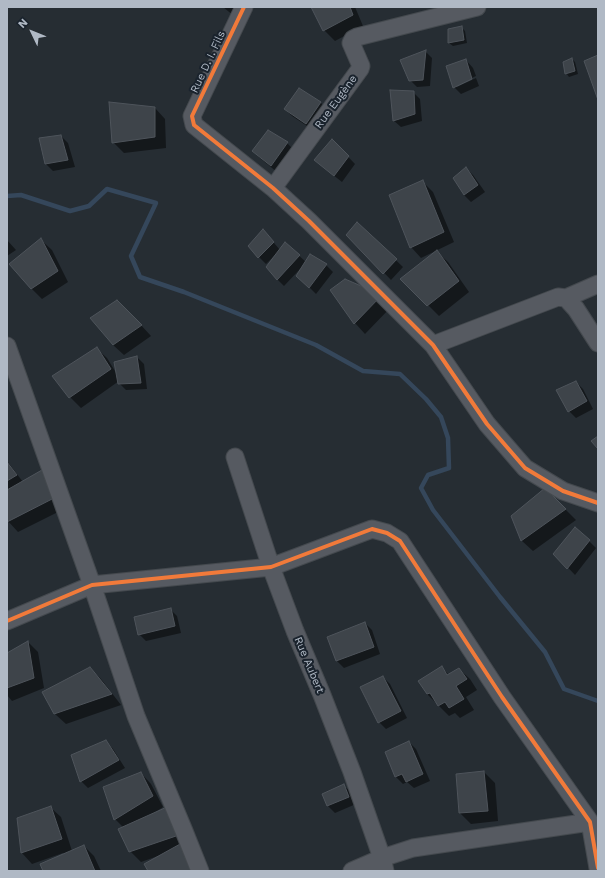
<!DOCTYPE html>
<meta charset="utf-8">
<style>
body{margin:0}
#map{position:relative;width:605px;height:878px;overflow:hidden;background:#262d33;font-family:"Work Sans",sans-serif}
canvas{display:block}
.frame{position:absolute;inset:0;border:8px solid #b0b9c5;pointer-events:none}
.north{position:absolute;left:12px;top:12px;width:40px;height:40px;-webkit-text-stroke:3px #1a232d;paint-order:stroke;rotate:313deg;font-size:11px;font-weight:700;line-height:16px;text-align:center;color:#b0b9c5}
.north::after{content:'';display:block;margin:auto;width:14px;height:18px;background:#b0b9c5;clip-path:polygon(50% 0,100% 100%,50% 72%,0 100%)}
</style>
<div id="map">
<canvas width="605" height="878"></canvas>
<div class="frame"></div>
<div class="north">N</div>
</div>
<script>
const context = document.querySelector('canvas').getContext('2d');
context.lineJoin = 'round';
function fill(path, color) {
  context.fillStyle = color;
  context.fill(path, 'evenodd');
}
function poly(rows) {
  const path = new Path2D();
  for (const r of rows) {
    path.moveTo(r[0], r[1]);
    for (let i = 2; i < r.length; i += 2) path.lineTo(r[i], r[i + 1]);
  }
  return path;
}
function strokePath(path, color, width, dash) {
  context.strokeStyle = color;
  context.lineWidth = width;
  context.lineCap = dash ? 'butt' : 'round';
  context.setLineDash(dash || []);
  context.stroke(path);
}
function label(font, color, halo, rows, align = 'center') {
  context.font = font + ' "Work Sans",sans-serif';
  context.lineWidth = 4;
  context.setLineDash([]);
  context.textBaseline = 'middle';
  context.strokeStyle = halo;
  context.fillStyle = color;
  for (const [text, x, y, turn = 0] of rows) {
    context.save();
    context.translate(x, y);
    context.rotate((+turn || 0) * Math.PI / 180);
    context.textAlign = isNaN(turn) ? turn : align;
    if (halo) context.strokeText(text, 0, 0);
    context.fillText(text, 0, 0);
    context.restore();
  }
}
fill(poly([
 [223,7,249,7,239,20],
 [312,7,355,7,363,26,335,41,324,30],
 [462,28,465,31,467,43,453,46,449,43],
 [425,51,432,58,430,86,417,87,410,80],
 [572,59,575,62,578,74,569,77,566,73],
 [466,60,473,68,476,76,457,85,457,87,476,78,479,86,461,94,454,87],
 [299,90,321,103,328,110,313,130,292,116,285,109],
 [413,92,420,99,422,121,401,127,393,120],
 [155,108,165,119,166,148,124,153,113,142],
 [269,131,287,143,294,150,278,173,260,158,253,151],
 [61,136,68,143,75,167,53,171,46,164,40,139],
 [332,140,355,164,342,182,323,167],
 [466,168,473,175,485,192,471,202,464,195],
 [422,181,433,192,454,242,421,258,411,247],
 [357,223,403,267,391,280,348,235],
 [263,230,280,250,285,243,306,262,326,265,333,272,316,294,298,276,300,269,284,286,277,279,277,255,276,254,266,264,259,257],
 [7,240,16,250,7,256],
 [41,240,52,250,68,282,42,299,31,288],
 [437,252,448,262,469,292,439,316,402,279],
 [345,280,392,306,365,334,355,323,332,290],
 [128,311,151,336,124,355,113,345],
 [96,348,107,358,118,376,137,357,144,364,147,389,126,390,119,383,119,381,81,408,70,397],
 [576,382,583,389,593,409,576,418,569,411],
 [7,461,23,482,42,471,66,508,18,532,7,520],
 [545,489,576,520,533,551,522,541,512,516],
 [589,541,596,548,575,575,555,554],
 [170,609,177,616,181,633,146,641,139,634],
 [365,623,372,630,380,654,344,668,337,661,328,637],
 [28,642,38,652,44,688,12,701,7,695,7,655],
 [441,667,449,675,459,669,470,679,477,690,466,697,474,710,460,718,455,713,449,716,427,694],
 [90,668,101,679,121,705,66,724,55,714,43,692],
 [383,677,390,684,407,718,386,729,379,722],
 [106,741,113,749,125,768,88,788,81,781],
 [409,742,416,749,430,781,414,788,407,782,403,784,396,777,386,752],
 [484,772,495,783,498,821,471,824,460,813],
 [141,773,151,784,163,807,154,813,154,814,189,846,149,871,159,857,158,856,141,862,130,851,124,828,115,819],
 [343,785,351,792,356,804,335,813,328,806,323,794],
 [50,807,61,817,72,851,84,846,94,856,101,871,44,871,64,855,63,853,32,864,22,853,19,818]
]), '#0007');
strokePath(poly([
 [7,196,21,195,70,211,89,206,107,189,156,203,131,256,140,277,184,292,316,345,363,371,400,374,426,399,441,417,448,438,449,468,428,475,421,488,433,510,500,597,545,652,564,689,598,701]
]), '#35475b', 4.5);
const building = poly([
 [311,7,350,7,353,15,323,31,311,7],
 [462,26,464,40,448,43,448,29,462,26],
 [426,50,423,80,409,81,400,60,426,50],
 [598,55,598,100,584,61,598,55],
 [572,58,575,71,565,74,563,62,572,58],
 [466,59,472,79,453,88,446,66,466,59],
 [299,88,321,102,306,124,284,109,299,88],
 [390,90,414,91,415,114,393,121,390,90],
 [109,102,155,107,155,137,112,143,109,102],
 [268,130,288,142,271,166,252,151,268,130],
 [61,135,68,160,45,164,39,138,61,135],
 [332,139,349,156,334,176,314,160,332,139],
 [466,167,478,185,464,195,453,178,466,167],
 [423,180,444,232,410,248,389,195,423,180],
 [357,222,397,259,383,274,346,235,357,222],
 [263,229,274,242,258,258,248,246,263,229],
 [41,238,58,271,31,289,9,264,41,238],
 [285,242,300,255,277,280,266,267,285,242],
 [437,250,459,281,427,306,400,279,437,250],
 [310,254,327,264,309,288,296,276,310,254],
 [345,279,382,295,354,324,330,290,345,279],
 [117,300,142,325,113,345,90,318,117,300],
 [97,347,111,369,69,398,52,376,97,347],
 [137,356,141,383,118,384,114,362,137,356],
 [576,381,587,401,568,412,556,390,576,381],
 [598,436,598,449,591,441,598,436],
 [7,462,17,475,7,481,7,462],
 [42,470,56,497,7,522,7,490,42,470],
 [545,488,566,509,521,541,511,516,545,488],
 [575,527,590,540,567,569,553,554,575,527],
 [171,608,175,626,138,635,134,617,171,608],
 [365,622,374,647,336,661,327,637,365,622],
 [28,641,34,678,7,688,7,653,28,641],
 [442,666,447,675,459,668,467,679,456,686,464,699,449,708,445,702,438,706,430,693,427,694,418,681,442,666],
 [90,667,112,694,54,714,42,692,90,667],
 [383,676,401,711,378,723,360,687,383,676],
 [106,740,119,760,80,782,71,755,106,740],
 [409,741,423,774,406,782,402,774,395,777,385,752,409,741],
 [484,771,488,811,459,813,456,774,484,771],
 [141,772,153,796,114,820,103,787,141,772],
 [344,784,349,797,327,806,322,794,344,784],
 [51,806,62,839,21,853,17,818,51,806],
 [167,807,179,835,129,852,118,829,167,807],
 [182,843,198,871,148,871,144,864,182,843],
 [84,845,95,871,43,871,40,864,84,845]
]);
fill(building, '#3e444a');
strokePath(building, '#4e545b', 1);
const minor = poly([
 [244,7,192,116,194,125,273,188,309,221,433,345,487,424,525,468,563,491,598,503],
 [273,188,360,69,361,66,351,43,353,39,357,37,477,7],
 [566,298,576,309,598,343],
 [433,345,558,297,566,298,598,284],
 [7,346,92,585,136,716,184,831,200,871],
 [235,457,271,567,295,631,322,695,352,772,382,858,385,871],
 [7,621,92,585,271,567,372,529,387,533,400,541,502,697,590,822,598,868],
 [352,871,382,858,413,848,590,822]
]);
strokePath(minor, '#44494e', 19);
strokePath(minor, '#565a61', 17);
strokePath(poly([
 [244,7,192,116,194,125,273,188,309,221,433,345,487,424,525,468,563,491,598,503],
 [7,621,92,585,271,567,372,529,387,533,400,541,502,697,590,822,598,868]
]), '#f17a3a', 4);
label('11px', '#b0b9c5', '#1a232d', [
 ["Rue D. I. Fils",208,62,-65],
 ["Rue Eugène",336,102,-54],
 ["Rue Aubert",309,665,67]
]);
</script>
